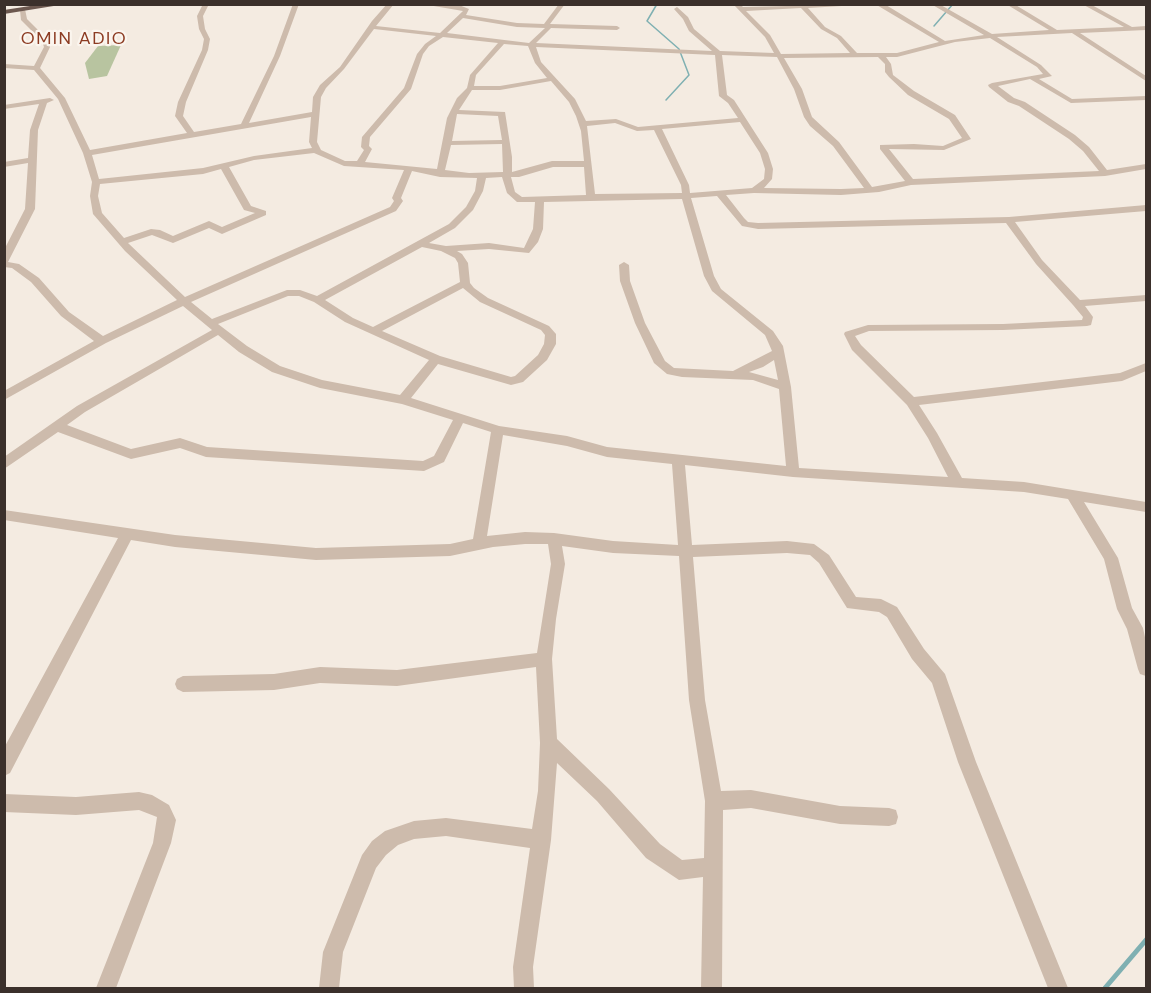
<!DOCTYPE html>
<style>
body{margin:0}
#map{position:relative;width:1151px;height:993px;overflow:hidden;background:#f4ebe1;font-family:"DM Sans",sans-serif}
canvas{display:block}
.frame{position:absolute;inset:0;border:6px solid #3b302b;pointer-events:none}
</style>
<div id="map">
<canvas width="1151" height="993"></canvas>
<div class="frame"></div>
</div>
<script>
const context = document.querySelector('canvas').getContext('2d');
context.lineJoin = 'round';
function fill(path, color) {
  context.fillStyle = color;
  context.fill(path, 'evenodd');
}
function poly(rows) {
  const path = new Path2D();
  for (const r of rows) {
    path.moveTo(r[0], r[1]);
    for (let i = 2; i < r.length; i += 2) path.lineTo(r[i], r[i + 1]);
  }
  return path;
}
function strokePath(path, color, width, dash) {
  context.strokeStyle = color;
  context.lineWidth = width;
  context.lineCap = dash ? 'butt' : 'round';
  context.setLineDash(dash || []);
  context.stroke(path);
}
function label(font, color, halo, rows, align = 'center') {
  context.font = font + ' "DM Sans",sans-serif';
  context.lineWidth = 4.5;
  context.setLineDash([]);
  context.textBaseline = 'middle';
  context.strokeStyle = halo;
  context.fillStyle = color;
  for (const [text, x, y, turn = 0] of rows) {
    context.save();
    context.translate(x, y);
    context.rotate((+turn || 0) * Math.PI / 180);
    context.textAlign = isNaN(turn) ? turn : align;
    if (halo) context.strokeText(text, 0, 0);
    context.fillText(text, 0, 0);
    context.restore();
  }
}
fill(poly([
 [121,45,107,76,89,79,85,63,98,46]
]), '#b8c4a0');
strokePath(poly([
 [657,4,647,21,679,49,689,75,666,100],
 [934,26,953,4]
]), '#7fb0b2', 1.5);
strokePath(poly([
 [1105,988,1146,940]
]), '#7fb0b2', 5);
fill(poly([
 [203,4,209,4,203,16,205,29,210,39,208,50,186,102,183,116,194,132,241,124,274,56,293,4,299,4,280,56,249,123,312,112,313,97,320,85,340,67,372,21,387,4,394,4,376,26,440,33,463,11,422,4,459,5,469,9,466,15,517,23,544,24,559,4,565,4,550,24,617,26,620,28,617,30,551,28,536,43,712,51,689,31,683,19,674,9,677,7,688,17,694,29,720,51,774,53,765,37,733,4,740,4,743,7,875,4,808,8,825,27,841,36,857,53,897,53,939,42,875,4,886,5,945,41,984,35,931,4,939,4,992,34,1049,30,1006,4,1014,4,1057,30,1124,27,1082,4,1090,4,1132,27,1146,26,1146,30,1080,33,1146,76,1146,81,1072,33,997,37,1041,65,1052,76,1039,79,1072,99,1146,96,1146,100,1071,103,1030,79,998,86,1014,98,1025,102,1075,135,1089,147,1107,170,1146,164,1146,169,1105,176,911,185,879,192,841,195,754,193,726,195,744,218,748,222,758,223,1009,217,1146,205,1146,211,1015,222,1042,260,1080,300,1146,295,1146,301,1085,306,1093,317,1091,325,1087,326,1003,330,869,331,855,336,861,345,914,397,1120,373,1146,363,1146,371,1122,381,919,405,937,433,962,478,1024,482,1146,502,1146,512,1084,502,1118,558,1132,608,1143,628,1146,642,1146,676,1140,674,1138,669,1127,629,1117,609,1104,559,1068,499,1024,492,793,477,685,465,692,545,787,541,814,544,829,555,856,597,881,599,897,607,924,649,945,674,976,762,1068,988,1048,988,958,762,932,683,912,659,887,617,879,612,847,608,819,563,810,555,787,553,693,557,705,700,721,791,751,790,840,806,889,808,896,810,898,817,896,824,889,826,840,824,751,808,723,810,722,988,701,988,703,877,679,880,646,858,597,801,557,763,551,840,533,967,534,988,514,988,513,967,530,848,446,836,414,839,398,845,386,855,376,868,343,952,339,988,319,988,323,952,362,855,372,841,385,831,414,821,446,818,532,829,538,791,540,743,536,667,397,686,320,683,274,690,183,692,177,689,175,684,177,679,183,676,274,674,320,667,397,670,537,653,551,564,548,544,525,544,493,547,450,556,316,560,175,547,131,540,10,773,4,776,4,748,118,538,4,520,4,510,175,535,316,548,450,544,473,539,491,432,463,423,444,462,424,471,206,457,180,448,131,459,58,432,4,469,4,457,77,406,212,330,183,306,106,343,4,400,4,391,94,341,61,316,31,282,12,268,4,267,4,250,25,209,28,163,4,167,4,162,28,158,30,130,39,104,4,109,4,105,50,98,54,100,47,103,38,130,35,209,8,262,19,264,39,278,69,312,103,336,177,300,125,251,93,214,90,196,92,182,83,153,58,99,34,70,4,68,4,64,34,66,44,47,42,41,21,20,20,10,25,9,27,19,48,40,50,47,40,68,65,98,90,150,187,133,175,116,178,102,202,50,204,39,199,29,197,16,203,4],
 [801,8,821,29,837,38,850,53,781,54,770,35,746,11,801,8],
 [463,18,517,27,545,28,529,43,447,33,463,18],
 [374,29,436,36,425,44,417,54,404,88,362,137,361,147,364,150,357,161,345,161,321,150,317,142,321,97,326,88,344,69,374,29],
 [443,37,498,43,470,75,467,88,457,98,447,118,437,169,365,162,372,149,369,146,370,137,411,89,423,54,429,46,443,37],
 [990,38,1037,67,1043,74,992,83,988,85,989,87,1008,102,1019,106,1069,139,1083,151,1099,171,913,179,889,149,944,150,971,139,955,115,914,91,893,75,891,64,886,57,897,57,955,42,990,38],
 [504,44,528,46,535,63,547,78,500,86,474,86,476,75,504,44],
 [536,47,715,55,719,96,728,103,738,118,638,127,616,119,586,121,575,99,541,62,536,47],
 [722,55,777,57,794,89,804,117,810,126,833,146,864,188,841,189,764,188,772,179,773,169,768,153,734,100,727,95,722,55],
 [878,57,885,64,885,72,889,77,908,95,949,119,962,138,943,146,914,144,880,145,880,149,905,181,872,187,839,142,812,117,802,89,784,58,878,57],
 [551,81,569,102,576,116,581,131,584,161,552,161,512,172,512,157,505,112,459,110,472,90,500,90,551,81],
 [457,114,498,116,502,140,452,141,457,114],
 [311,117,309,142,312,148,254,156,203,168,99,179,92,155,311,117],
 [740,122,760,153,765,169,764,179,752,188,690,193,689,185,662,129,740,122],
 [615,123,637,131,654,130,681,185,682,193,595,194,587,126,615,123],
 [502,144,503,172,469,173,445,170,451,145,502,144],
 [314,153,344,166,404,170,392,198,394,201,390,207,185,297,128,243,152,235,173,243,209,228,222,234,266,215,266,211,251,206,229,167,254,160,314,153],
 [553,167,584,167,586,195,522,197,515,192,511,177,519,177,553,167],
 [221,169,244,210,255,213,222,227,209,221,173,236,160,230,151,229,124,238,102,213,98,196,100,184,203,174,221,169],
 [412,171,440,177,477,178,475,191,466,207,449,224,317,296,300,290,287,290,212,319,191,302,396,211,403,201,401,198,412,171],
 [502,177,507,193,517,202,535,202,533,229,524,248,489,243,446,246,429,243,455,228,473,210,483,191,486,178,502,177],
 [717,196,742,226,758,229,1006,223,1036,264,1073,305,1083,317,1082,320,1003,324,868,325,845,332,844,334,852,350,907,405,928,438,948,477,799,468,791,387,783,346,773,331,721,289,714,276,691,198,717,196],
 [682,199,704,276,712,291,765,335,772,351,733,371,674,368,665,361,645,323,630,281,629,265,624,262,619,265,620,281,635,323,654,363,667,374,682,377,753,380,779,389,786,466,607,447,567,436,499,426,411,398,438,364,511,385,523,382,547,360,556,344,556,334,549,326,488,298,474,288,470,283,468,263,462,254,457,251,489,249,529,253,538,242,543,229,544,202,682,199],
 [422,247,441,251,455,258,458,263,460,282,373,327,353,318,325,300,422,247],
 [463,288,480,302,541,330,545,335,544,344,538,355,515,376,511,377,440,356,382,331,463,288],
 [288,296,299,296,314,302,345,322,429,360,400,395,322,380,280,366,247,346,218,324,288,296],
 [218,335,239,352,272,372,320,388,402,404,453,420,434,456,423,461,207,447,180,438,131,449,67,425,85,412,218,335],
 [774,360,778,380,749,372,763,367,774,360],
 [503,435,567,446,607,457,672,464,678,545,613,541,554,533,525,532,487,536,503,435],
 [562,546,613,553,679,556,689,700,705,801,704,858,682,860,660,844,609,789,557,739,552,659,556,619,565,564,562,546],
 [139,792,152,795,169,805,176,820,171,843,116,988,96,988,153,843,157,817,139,810,76,815,4,812,4,794,76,797,139,792]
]), '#cdbbac');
fill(poly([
 [43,4,66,4,4,14,4,10,43,4]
]), '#6c584f');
context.letterSpacing = '1.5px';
label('18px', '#8c3b22', '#fbf5ee', [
 ["OMIN ADIO",74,39]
]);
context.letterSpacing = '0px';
</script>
